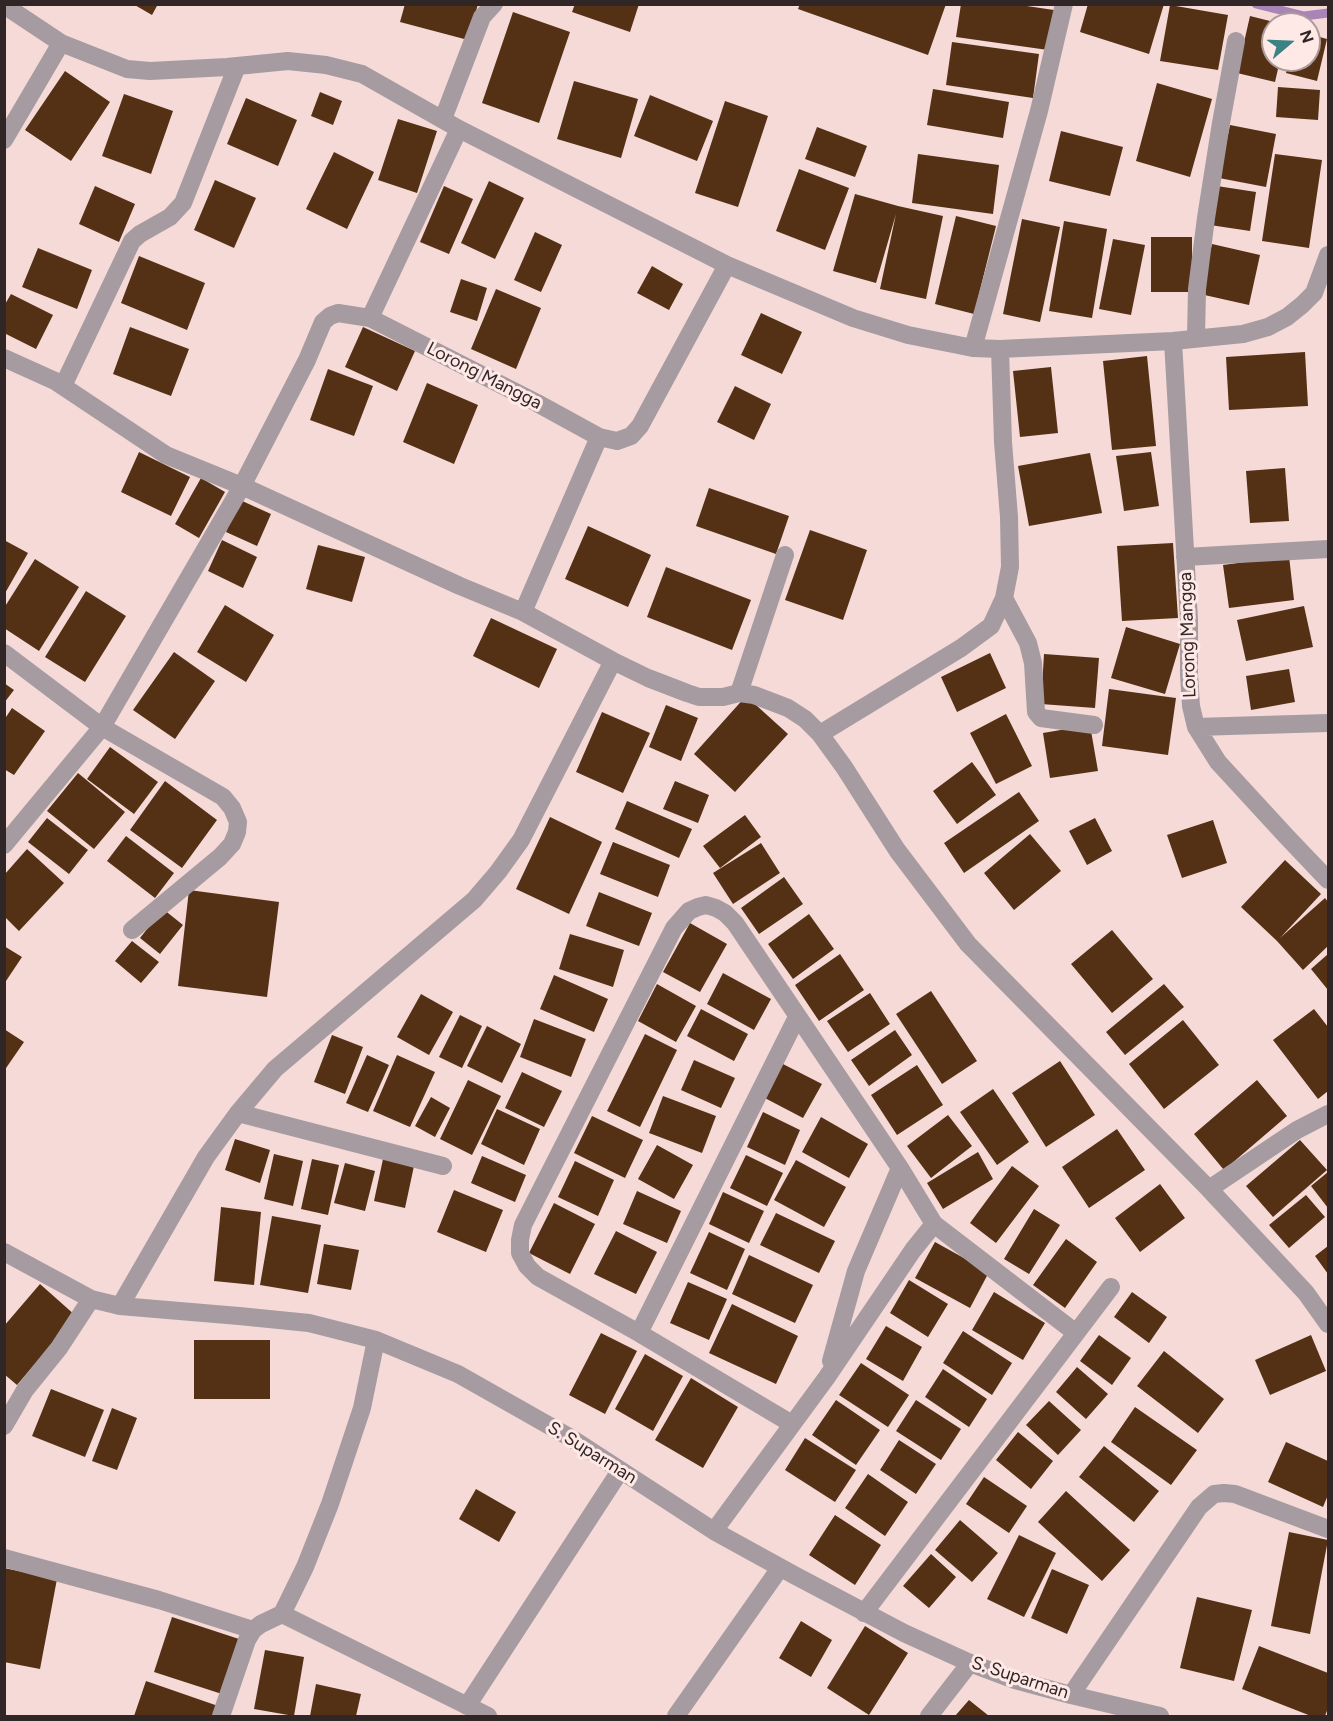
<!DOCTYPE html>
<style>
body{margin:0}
#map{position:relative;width:1333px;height:1721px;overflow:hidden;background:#f5dad8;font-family:Figtree,sans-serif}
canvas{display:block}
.frame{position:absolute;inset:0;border:6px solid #302625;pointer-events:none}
.north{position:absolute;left:1261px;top:12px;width:60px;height:60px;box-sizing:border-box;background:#ffe9e7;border:2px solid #ac9b99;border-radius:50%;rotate:71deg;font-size:16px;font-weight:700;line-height:24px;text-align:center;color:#302625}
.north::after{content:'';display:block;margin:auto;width:21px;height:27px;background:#3a8283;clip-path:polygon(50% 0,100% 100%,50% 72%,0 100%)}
</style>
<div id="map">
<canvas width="1333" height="1721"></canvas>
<div class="frame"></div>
<div class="north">N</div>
</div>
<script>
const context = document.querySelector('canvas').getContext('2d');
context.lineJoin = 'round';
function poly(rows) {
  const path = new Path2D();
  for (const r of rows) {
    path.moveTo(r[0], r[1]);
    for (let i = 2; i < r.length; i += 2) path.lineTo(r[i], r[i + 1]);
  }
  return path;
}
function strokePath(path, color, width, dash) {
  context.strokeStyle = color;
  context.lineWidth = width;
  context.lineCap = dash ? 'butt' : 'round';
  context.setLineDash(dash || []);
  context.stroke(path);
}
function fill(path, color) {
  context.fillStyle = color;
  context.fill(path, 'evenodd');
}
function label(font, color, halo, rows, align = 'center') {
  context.font = font + ' Figtree,sans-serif';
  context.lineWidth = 6;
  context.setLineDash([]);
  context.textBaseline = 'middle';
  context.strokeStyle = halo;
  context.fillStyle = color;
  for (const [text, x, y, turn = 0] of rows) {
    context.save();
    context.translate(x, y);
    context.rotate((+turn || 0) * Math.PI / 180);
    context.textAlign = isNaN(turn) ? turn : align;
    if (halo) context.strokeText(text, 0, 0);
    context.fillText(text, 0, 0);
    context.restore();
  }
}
strokePath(poly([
 [1256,4,1304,16,1328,13]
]), '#a884b7', 9);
fill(poly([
 [133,4,158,4,152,15],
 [405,4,478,4,468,40,400,22],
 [575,4,639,4,630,32,572,12],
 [800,4,946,4,928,55,798,9],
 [961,4,1013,4,1054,10,1048,50,956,37],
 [1088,4,1164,4,1149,54,1080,32],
 [1170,5,1228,15,1218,70,1160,61],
 [513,12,570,32,539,123,482,103],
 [1250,16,1278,23,1273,24,1273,60,1280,60,1275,82,1237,73],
 [1309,34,1327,39,1317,81,1286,73,1289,60,1309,60],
 [952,42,1039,54,1033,98,946,85],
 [65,71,110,102,71,161,25,130],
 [574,81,638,99,621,158,557,139],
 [1157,83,1212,99,1190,177,1136,161],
 [1278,87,1320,90,1318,120,1276,117],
 [933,89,1009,102,1003,138,927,125],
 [320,92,342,101,333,125,311,116],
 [124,94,173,111,151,174,102,156],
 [650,95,713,121,697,161,634,136],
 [246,98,297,120,278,166,227,144],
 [725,101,768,116,738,207,695,193],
 [398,119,437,131,417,193,378,180],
 [1230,125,1276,134,1266,187,1219,178],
 [817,127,867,146,855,177,805,159],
 [1061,131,1123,147,1110,196,1049,181],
 [334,152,374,172,347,229,306,209],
 [918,154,999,165,993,214,912,203],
 [1275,154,1322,160,1309,248,1262,241],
 [799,169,849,188,825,250,776,231],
 [215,180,256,198,234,248,194,230],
 [489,181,524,198,495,259,461,243],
 [95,186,135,204,119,242,79,224],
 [444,186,473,199,449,254,420,242],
 [1217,186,1256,192,1250,231,1210,225],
 [855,194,898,206,943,216,926,299,880,289,896,214,876,283,833,271],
 [956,216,996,226,974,314,935,304],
 [1022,219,1060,227,1040,322,1003,314],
 [1064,221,1107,229,1092,318,1049,311],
 [535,232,562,245,541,292,514,280],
 [1151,237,1192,237,1192,292,1151,292],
 [1113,239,1145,245,1131,315,1099,309],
 [1212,244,1260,255,1249,305,1200,294],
 [38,248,92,270,77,309,22,287],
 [139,256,205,283,187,330,121,303],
 [652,266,683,284,669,310,637,293],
 [461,279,487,288,477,321,450,312],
 [496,289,541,308,516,369,471,349],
 [11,294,53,315,36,349,4,333,4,306],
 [761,313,802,332,782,374,741,355],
 [130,327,189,349,171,396,113,374],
 [363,327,415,351,397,391,345,367],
 [1305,352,1308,406,1229,410,1226,357],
 [1147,356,1156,446,1112,450,1103,361],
 [1051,367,1058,433,1020,437,1013,371],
 [328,369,373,386,354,436,310,420],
 [427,383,478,405,454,464,403,442],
 [735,386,771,404,754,440,717,422],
 [139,452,190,477,171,516,121,492],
 [1151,452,1159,506,1124,511,1116,456],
 [1090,453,1102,513,1029,526,1018,466],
 [1285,468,1289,521,1250,523,1246,471],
 [201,478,225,492,199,538,175,524],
 [709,488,789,516,776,554,696,526],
 [240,500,271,514,257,546,226,532],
 [588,526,651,555,628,607,565,579],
 [810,530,867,550,843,620,785,600],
 [4,540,28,553,4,595],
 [222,540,257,557,243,588,208,571],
 [1173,543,1178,618,1122,621,1117,546],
 [318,545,365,557,352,602,306,589],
 [1289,556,1294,600,1229,608,1223,565],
 [35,559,79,587,39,651,4,628,4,608],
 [666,567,751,600,732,650,647,617],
 [86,591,126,616,85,682,45,657],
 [225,605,274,635,246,682,197,652],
 [1304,606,1313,647,1246,661,1237,620],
 [491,618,557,649,539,688,473,656],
 [1126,627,1180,644,1165,694,1111,678],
 [174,652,215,681,175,739,133,710],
 [990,653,1006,688,957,712,941,677],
 [1044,654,1099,658,1095,708,1041,704],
 [1289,669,1295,702,1251,710,1246,676],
 [4,683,14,690,4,703],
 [1109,689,1176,698,1168,755,1102,746],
 [746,696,788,734,735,792,694,754],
 [666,705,698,718,681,761,649,747],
 [12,708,45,731,14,775,4,769,4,720],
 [602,712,650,733,623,793,576,772],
 [1006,714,1032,766,996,784,970,733],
 [1090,725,1098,771,1050,778,1043,733],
 [110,747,158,782,134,814,87,779],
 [972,762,996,795,957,824,933,791],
 [78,773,125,812,94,849,47,811],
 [165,781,217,820,182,868,130,830],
 [675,781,709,795,698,823,663,809],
 [1019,792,1039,821,964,873,944,843],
 [627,801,692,829,679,858,615,829],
 [745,815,761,837,720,868,703,846],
 [550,817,602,842,569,914,516,889],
 [47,818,88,850,69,874,28,842],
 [1095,818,1112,851,1087,865,1069,831],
 [1213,820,1227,863,1182,878,1167,835],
 [1030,834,1061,871,1014,910,984,873],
 [126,836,174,873,155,898,107,861],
 [613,842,670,865,658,897,600,874],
 [761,843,780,873,733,904,713,873],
 [27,849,64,883,19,931,5,917,5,874],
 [1285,860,1321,894,1280,938,1325,898,1328,902,1328,946,1303,970,1277,941,1241,907],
 [784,877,803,904,759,934,741,908],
 [189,890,279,902,267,997,178,986],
 [599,892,652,913,639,946,586,926],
 [163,909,183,925,160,954,140,938],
 [809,914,834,949,793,979,768,944],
 [690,923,727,944,700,992,663,972],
 [1112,930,1153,979,1112,1013,1071,964],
 [570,934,624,950,613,987,559,969],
 [132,941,159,962,141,983,115,961],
 [4,946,22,957,4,984],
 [840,954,864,990,819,1021,795,985],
 [1328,954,1328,990,1311,969],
 [723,973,771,999,754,1030,707,1004],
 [554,975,608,999,594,1032,540,1009],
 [657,984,696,1006,676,1042,638,1021],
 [1164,984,1184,1007,1125,1055,1106,1032],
 [931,991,977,1061,942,1084,896,1014],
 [870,993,890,1024,848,1052,827,1021],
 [421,994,453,1012,429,1055,397,1037],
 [701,1009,748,1034,734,1061,687,1036],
 [1314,1009,1328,1027,1328,1091,1318,1099,1273,1040],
 [460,1015,482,1026,462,1068,439,1057],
 [534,1019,586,1039,571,1077,520,1057],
 [1183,1020,1219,1065,1164,1109,1129,1064],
 [487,1026,521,1044,502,1083,467,1066],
 [4,1029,24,1042,4,1071],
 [895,1030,912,1055,869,1086,851,1060],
 [645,1034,677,1050,640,1127,607,1111],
 [332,1035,363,1047,345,1094,314,1082],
 [367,1055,389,1065,368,1112,346,1103],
 [397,1055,435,1072,410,1127,373,1111],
 [694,1060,735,1078,721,1108,681,1090],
 [1060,1061,1095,1115,1046,1147,1012,1093],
 [779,1062,822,1084,803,1118,761,1096],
 [917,1065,943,1105,897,1135,871,1095],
 [522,1072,562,1091,544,1127,505,1108],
 [468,1080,501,1096,472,1155,440,1139],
 [1257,1080,1287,1116,1224,1170,1194,1134],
 [993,1089,1029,1142,997,1165,960,1112],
 [663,1096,716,1116,702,1153,649,1133],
 [431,1097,450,1108,435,1137,415,1126],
 [497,1109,540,1129,524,1165,481,1144],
 [763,1112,800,1130,785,1165,747,1147],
 [948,1115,972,1146,931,1178,907,1146],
 [592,1116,643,1140,625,1178,574,1153],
 [821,1117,868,1144,849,1178,802,1152],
 [1117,1129,1145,1170,1089,1208,1062,1167],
 [235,1139,270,1150,260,1183,225,1170],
 [1300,1140,1327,1170,1273,1217,1246,1186],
 [657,1145,693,1165,674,1199,638,1179],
 [978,1152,993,1179,943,1209,927,1183],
 [274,1154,303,1161,293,1206,264,1199],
 [746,1155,783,1173,767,1206,730,1188],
 [482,1156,526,1175,515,1202,471,1183],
 [312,1159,339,1165,328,1215,301,1209],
 [383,1159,414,1166,405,1208,374,1201],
 [796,1160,846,1187,824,1227,774,1200],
 [575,1161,614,1180,598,1216,558,1197],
 [345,1163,375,1171,365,1211,334,1203],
 [1012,1166,1039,1186,996,1243,970,1223],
 [1328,1172,1328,1208,1311,1186],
 [1160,1184,1185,1218,1140,1252,1115,1218],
 [454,1190,503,1210,486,1252,437,1232],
 [637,1191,681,1211,667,1243,623,1224],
 [723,1192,764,1211,749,1243,709,1224],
 [1306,1195,1325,1217,1289,1248,1269,1225],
 [554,1203,595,1224,570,1274,529,1253],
 [221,1207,261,1212,254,1285,214,1281],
 [1034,1209,1060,1225,1029,1274,1004,1259],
 [776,1213,835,1241,819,1273,760,1245],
 [272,1216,321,1225,308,1293,260,1285],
 [616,1231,657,1252,636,1294,594,1274],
 [709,1232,745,1249,727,1290,690,1273],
 [1066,1239,1097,1262,1065,1308,1033,1285],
 [935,1242,989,1272,970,1308,915,1278],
 [324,1244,359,1250,351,1290,317,1284],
 [1328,1246,1328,1274,1315,1256],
 [749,1255,813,1285,795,1323,732,1294],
 [909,1280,948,1304,928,1337,890,1313],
 [688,1282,727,1299,709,1340,670,1323],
 [40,1284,76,1316,17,1385,4,1374,4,1326],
 [994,1292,1045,1323,1023,1360,972,1330],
 [1132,1292,1167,1317,1149,1343,1114,1317],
 [732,1304,798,1336,776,1384,709,1353],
 [886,1326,922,1347,903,1381,866,1359],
 [963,1331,1012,1363,992,1395,943,1363],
 [601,1333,637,1351,605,1414,569,1395],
 [1099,1335,1131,1358,1112,1385,1080,1361],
 [1311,1335,1326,1371,1270,1395,1255,1360],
 [194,1340,270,1340,270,1399,194,1399],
 [1164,1351,1224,1399,1198,1433,1137,1386],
 [645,1354,683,1376,653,1431,615,1409],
 [861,1363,909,1395,888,1427,839,1395],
 [1077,1367,1108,1394,1086,1419,1056,1392],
 [943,1369,987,1399,969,1427,925,1397],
 [691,1378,738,1407,703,1468,655,1440],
 [51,1389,104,1410,85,1457,32,1436],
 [836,1400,880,1430,856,1465,812,1435],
 [916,1400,961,1429,941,1460,896,1431],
 [1049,1401,1081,1430,1058,1455,1026,1425],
 [1135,1407,1197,1450,1171,1485,1111,1442],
 [112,1408,137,1418,117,1470,92,1461],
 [1018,1432,1053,1461,1031,1489,996,1460],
 [805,1438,856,1470,835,1502,785,1470],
 [899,1440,936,1464,916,1494,880,1470],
 [1286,1442,1328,1461,1328,1495,1323,1507,1268,1482],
 [1104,1446,1159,1491,1134,1522,1079,1477],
 [868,1474,908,1502,885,1536,845,1508],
 [984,1477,1027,1506,1009,1533,966,1504],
 [476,1489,516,1512,499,1542,459,1519],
 [1066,1491,1130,1550,1102,1581,1038,1522],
 [835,1515,881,1545,855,1585,809,1555],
 [960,1520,998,1553,972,1582,935,1550],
 [1289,1532,1328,1540,1310,1634,1271,1626],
 [1019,1535,1056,1553,1024,1617,987,1599],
 [931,1554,956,1577,929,1608,903,1586],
 [4,1568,57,1579,40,1669,4,1662],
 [1052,1569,1089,1585,1067,1634,1031,1618],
 [1197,1597,1252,1610,1234,1681,1180,1668],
 [172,1617,242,1640,225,1695,154,1672],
 [801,1621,832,1640,811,1677,779,1658],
 [865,1626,908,1653,869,1715,827,1688],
 [1259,1646,1328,1673,1328,1708,1325,1716,1311,1716,1242,1689],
 [265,1650,304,1657,294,1716,254,1709],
 [146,1681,221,1707,218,1716,134,1716],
 [316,1684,361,1694,356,1716,310,1716],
 [969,1700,989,1716,955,1716]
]), '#543114');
strokePath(poly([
 [4,5,61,43,127,69,150,71,227,67,288,61,326,65,362,74,459,129,727,265,853,318,908,335,973,348,1000,349,1173,341,1243,334,1268,327,1287,317,1302,305,1314,293,1328,255],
 [443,119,482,17,494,4],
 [4,140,61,43],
 [370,318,459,129],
 [1196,338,1197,289,1206,218,1221,123,1236,41],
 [1173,341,1189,620,1189,674,1191,706,1196,727,1218,762,1287,837,1328,880],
 [973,348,1039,111,1064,4],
 [4,358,55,381,166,455,242,486,460,586,523,612,613,661,648,678,687,693,699,697,723,697,739,693,754,695,788,708,805,719,820,734,844,767,897,850,968,944,1209,1189,1306,1293,1328,1324],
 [63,386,132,241,140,234,170,217,183,203,237,66],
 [1185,557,1328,549],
 [1004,598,1028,643,1033,663,1036,712,1041,718,1094,725],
 [523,612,599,437],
 [4,653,102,727,223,797,232,808,238,822,237,832,232,844,220,857,132,930],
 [739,693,785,555],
 [1196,727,1328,723],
 [820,734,961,648,991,626,1004,598,1010,567,1009,517,1003,442,1000,349],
 [4,845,102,727,242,486,307,360,323,322,330,316,338,313,370,318,537,403,599,437,617,441,631,436,640,426,727,265],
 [238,1113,443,1166],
 [1209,1189,1297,1130,1328,1114],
 [4,1252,91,1299,120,1306,239,1316,309,1323,376,1340,458,1374,571,1438,714,1531,794,1575,904,1633,970,1663,1015,1680,1071,1695,1160,1716],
 [120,1306,206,1157,238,1113,275,1069,474,900,498,872,521,840,613,661],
 [639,1333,797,1017],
 [831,1361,856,1271,900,1168],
 [792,1424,639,1333,538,1277,527,1266,520,1253,520,1240,523,1225,674,928,689,911,698,907,706,905,716,908,725,913,735,923,900,1168,934,1224,1076,1333],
 [4,1426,25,1390,59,1348,91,1299],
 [714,1531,827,1377,913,1250,934,1224],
 [4,1558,159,1600,253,1630],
 [864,1613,1111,1287],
 [282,1614,488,1716],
 [1071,1695,1199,1507,1214,1494,1224,1493,1235,1494,1328,1529],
 [467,1706,620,1471],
 [221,1716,247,1640,253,1630,261,1624,282,1614,305,1567,330,1504,362,1408,376,1340],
 [676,1716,780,1568],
 [929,1716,970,1663]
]), '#a59ba0', 18);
label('18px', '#302625', '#ffe9e7', [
 ["Lorong Mangga",484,376,27],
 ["Lorong Mangga",1188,635,-92],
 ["S. Suparman",592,1453,32],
 ["S. Suparman",1020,1678,18]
]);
</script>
